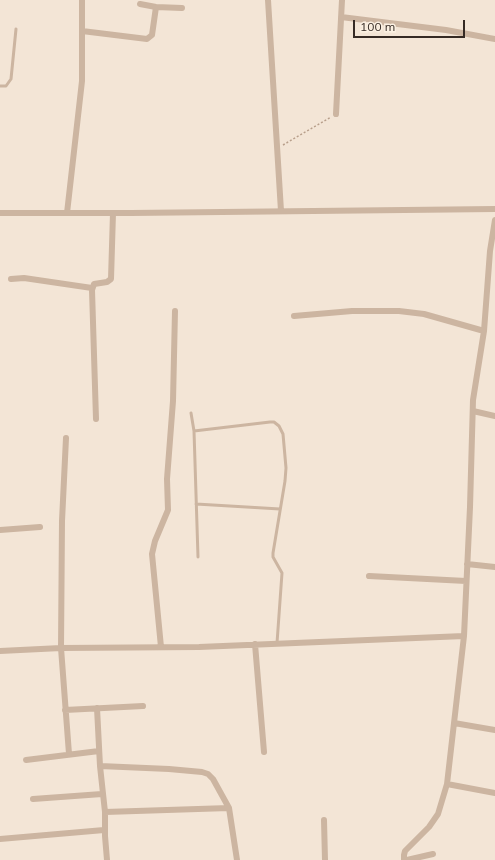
<!DOCTYPE html>
<style>
body{margin:0}
#map{position:relative;width:495px;height:860px;overflow:hidden;background:#f3e5d6;font-family:Mulish,sans-serif}
canvas{display:block}
.scale{position:absolute;left:353px;top:20px;width:112px;height:18px;box-sizing:border-box;border:2px solid #352a24;border-top:0;padding-left:5px;font-size:12px;line-height:14px;white-space:nowrap;color:#352a24;-webkit-text-stroke:3px #fbf0e2;paint-order:stroke}
</style>
<div id="map">
<canvas width="495" height="860"></canvas>
<div class="scale">100 m</div>
</div>
<script>
const context = document.querySelector('canvas').getContext('2d');
context.lineJoin = 'round';
function poly(rows) {
  const path = new Path2D();
  for (const r of rows) {
    path.moveTo(r[0], r[1]);
    for (let i = 2; i < r.length; i += 2) path.lineTo(r[i], r[i + 1]);
  }
  return path;
}
function strokePath(path, color, width, dash) {
  context.strokeStyle = color;
  context.lineWidth = width;
  context.lineCap = dash ? 'butt' : 'round';
  context.setLineDash(dash || []);
  context.stroke(path);
}
strokePath(poly([
 [283,145,331,117]
]), '#b89f8b', 1.5, [2, 2]);
strokePath(poly([
 [0,86,6,86,11,79,16,29],
 [191,413,194,431,198,557],
 [194,431,270,422,274,422,279,426,283,434,286,468,285,481,273,553,273,557,282,573,277,643],
 [196,504,280,509]
]), '#ccb5a1', 3);
strokePath(poly([
 [268,0,281,211],
 [140,4,156,7,182,8],
 [341,17,446,30,495,39],
 [82,31,147,39,152,35,156,7],
 [336,114,342,0],
 [0,213,131,213,495,209],
 [67,213,82,81,82,0],
 [11,279,24,278,92,288],
 [294,316,352,311,399,311,424,314,484,331],
 [473,411,495,416],
 [96,419,92,290,94,284,107,282,111,279,113,213],
 [66,438,62,521,61,648,69,754],
 [0,530,40,527],
 [467,564,495,567],
 [369,576,466,581],
 [255,644,264,752],
 [161,647,152,554,155,541,168,510,167,479,173,401,175,311],
 [0,651,61,648,199,647,464,636],
 [97,708,100,766,105,812,105,836,107,860],
 [65,710,143,706],
 [454,723,495,730],
 [26,760,99,751],
 [100,766,169,769,202,772,208,774,213,779,229,808,237,860],
 [447,784,495,793],
 [33,799,102,794],
 [105,812,229,808],
 [324,820,325,860],
 [0,839,104,830],
 [404,860,404,855,405,851,429,827,438,814,447,784,464,636,470,507,473,400,484,331,490,251,495,220],
 [407,860,433,854]
]), '#ccb5a1', 6);
</script>
